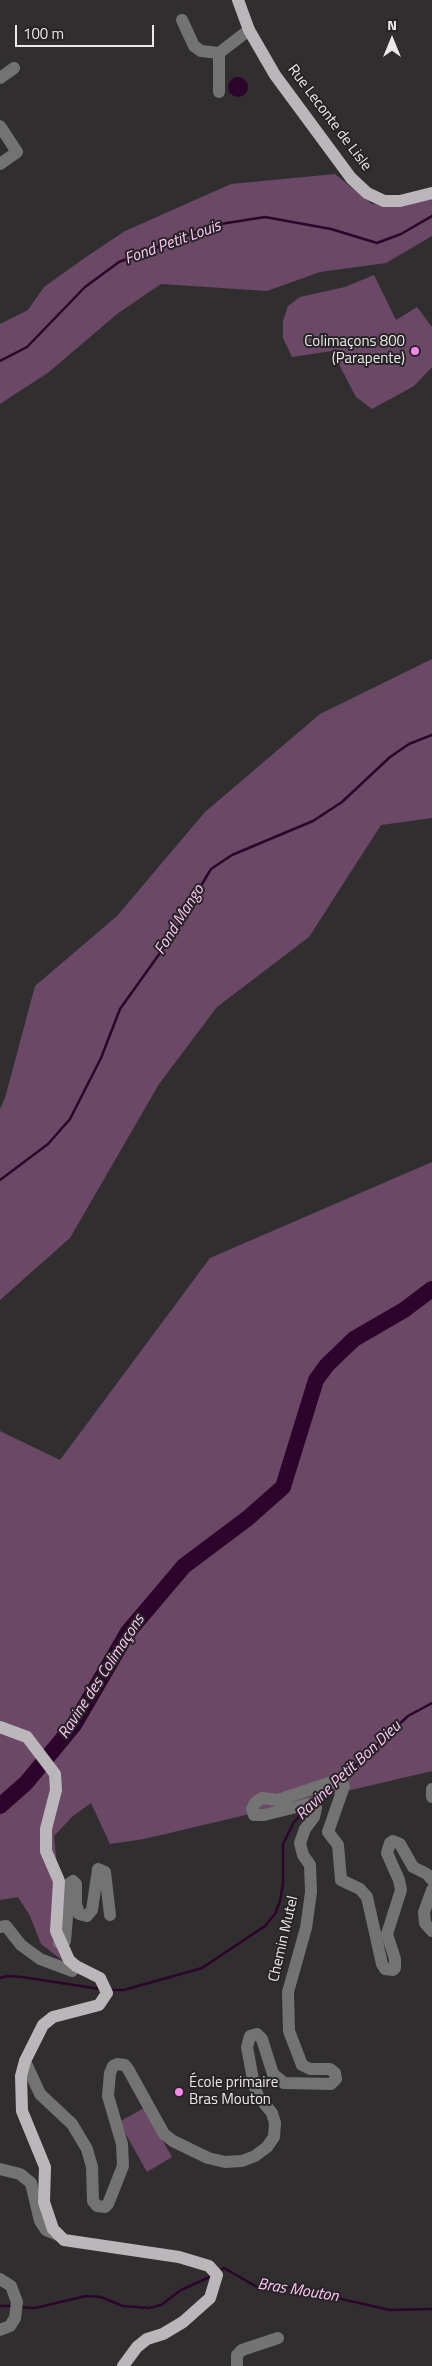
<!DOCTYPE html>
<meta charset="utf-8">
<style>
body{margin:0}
#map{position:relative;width:432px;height:2366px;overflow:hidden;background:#312e30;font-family:"Titillium Web",sans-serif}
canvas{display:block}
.north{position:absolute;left:367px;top:15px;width:50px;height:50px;-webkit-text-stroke:4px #272426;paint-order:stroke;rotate:0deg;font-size:14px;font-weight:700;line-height:20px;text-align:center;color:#eae8ea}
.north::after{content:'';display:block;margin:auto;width:18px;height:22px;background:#eae8ea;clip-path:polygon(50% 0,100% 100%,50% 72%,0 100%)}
.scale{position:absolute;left:15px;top:25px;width:139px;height:22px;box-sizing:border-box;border:2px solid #eae8ea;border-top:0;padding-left:6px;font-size:15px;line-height:18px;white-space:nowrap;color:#eae8ea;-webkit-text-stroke:4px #272426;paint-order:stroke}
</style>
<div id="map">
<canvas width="432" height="2366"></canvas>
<div class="north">N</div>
<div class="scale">100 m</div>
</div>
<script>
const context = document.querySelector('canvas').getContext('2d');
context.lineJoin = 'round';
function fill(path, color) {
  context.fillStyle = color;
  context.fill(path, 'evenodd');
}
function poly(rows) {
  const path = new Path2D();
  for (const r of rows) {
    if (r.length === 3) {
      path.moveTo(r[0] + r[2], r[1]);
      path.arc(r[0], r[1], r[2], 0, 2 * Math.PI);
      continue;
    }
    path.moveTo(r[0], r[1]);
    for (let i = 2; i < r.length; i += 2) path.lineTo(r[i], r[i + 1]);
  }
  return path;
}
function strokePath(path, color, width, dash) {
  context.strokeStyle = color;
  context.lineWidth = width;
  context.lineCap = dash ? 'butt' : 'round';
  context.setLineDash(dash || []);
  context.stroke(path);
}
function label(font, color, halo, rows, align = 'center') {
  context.font = font + ' "Titillium Web",sans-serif';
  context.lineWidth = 4;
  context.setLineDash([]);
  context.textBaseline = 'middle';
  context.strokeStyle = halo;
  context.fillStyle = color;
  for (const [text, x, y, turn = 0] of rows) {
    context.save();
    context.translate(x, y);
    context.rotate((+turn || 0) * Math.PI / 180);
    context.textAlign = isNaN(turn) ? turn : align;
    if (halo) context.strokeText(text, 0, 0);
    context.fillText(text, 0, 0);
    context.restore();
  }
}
fill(poly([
 [335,174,372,204,399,205,432,199,432,236,386,263,320,272,267,291,161,284,117,314,49,372,0,404,0,324,28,310,44,287,86,257,125,231,231,184],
 [374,275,396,320,417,307,432,327,432,367,414,386,372,409,356,397,332,351,292,357,283,338,283,321,288,306,300,297,345,287],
 [432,659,432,818,381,825,309,937,217,1007,159,1084,70,1238,0,1300,0,1109,5,1098,35,986,117,916,205,812,320,714],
 [432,1162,432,1771,144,1839,110,1844,91,1803,73,1816,54,1836,67,1964,41,1944,30,1916,18,1897,0,1900,0,1431,60,1460,210,1258],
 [144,2108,172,2157,147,2172,119,2122]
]), '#6a4866');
fill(poly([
 [238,87,10]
]), '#2d042b');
strokePath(poly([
 [0,361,27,347,85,287,119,262,214,225,265,217,331,229,377,243,401,234,432,216],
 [0,1180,48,1144,70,1119,101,1058,120,1009,190,911,199,889,211,869,232,855,313,821,342,802,390,757,409,744,432,735],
 [342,1778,408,1716,432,1703],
 [313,1802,328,1790],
 [0,1978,7,1976,22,1977,100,1989],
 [111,1990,124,1990,202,1968,265,1926,275,1914,280,1901,283,1884,283,1844,294,1822,305,1810],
 [218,2272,224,2268,257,2287,289,2287,314,2290,341,2299,390,2310,432,2309],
 [0,2306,11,2306],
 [19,2307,35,2308,86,2296,101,2297,123,2306,149,2308,161,2305,181,2290,212,2276]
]), '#2d042b', 2.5);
strokePath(poly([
 [0,1806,26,1783,74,1725,128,1632,184,1566,248,1518,283,1487,316,1380,327,1365,354,1339,404,1310,432,1289]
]), '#2d042b', 16);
strokePath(poly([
 [182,20,194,46,201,51,219,53,249,30],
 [219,53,219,92],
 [0,78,14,68],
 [0,126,17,152,0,164],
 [432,1789,432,1797],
 [432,1890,424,1912,425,1923,432,1931],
 [0,1927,6,1926,21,1945,40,1959,72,1971,76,1966],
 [59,1943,65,1941,70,1883,73,1881,76,1884,76,1904,79,1914,87,1916,92,1910,98,1869,105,1872,110,1915],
 [25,2061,40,2094,72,2124,87,2149,92,2167,93,2201,97,2206,105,2207,108,2204,123,2166,122,2144,108,2096,110,2073,113,2066,117,2064,125,2065,128,2069,164,2134,173,2141,208,2158,225,2162,242,2161,255,2156,267,2147,274,2137,275,2123,272,2113,258,2096,254,2085,247,2047,250,2036,257,2034,262,2039,273,2074,284,2083,331,2084,336,2079,335,2073,330,2069,310,2069,302,2065,289,2031,288,1992,306,1928,311,1892,310,1865,303,1855,300,1843,305,1829,314,1817,316,1808,308,1804,264,1815,254,1815,252,1809,255,1803,262,1798,278,1800,329,1783,338,1782,344,1786,328,1832,338,1845,341,1880,360,1889,367,1897,382,1964,385,1969,393,1970,395,1968,395,1959,387,1934,401,1890,399,1880,387,1853,390,1843,393,1841,400,1844,413,1867,427,1874,432,1880],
 [0,2169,20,2174,31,2183,40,2221,46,2230,58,2235],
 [0,2279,11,2286,17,2302,15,2318,10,2326,0,2330],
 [237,2366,237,2355,242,2350,278,2338]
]), '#747374', 12);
strokePath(poly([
 [238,0,249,30,275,75,351,178,367,193,384,201,400,201,432,193],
 [0,1727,27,1737,55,1774,56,1790,46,1829,46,1851,59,1881,56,1931,69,1960,76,1966,100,1978,107,1993,99,2005,53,2017,43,2025,25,2061,21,2076,22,2111,45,2167,44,2202,53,2229,64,2240,179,2257,209,2266,217,2275,210,2298,183,2322,163,2334,147,2339,137,2347,123,2366]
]), '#bab6b9', 12);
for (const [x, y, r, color] of [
 [415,351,5,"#f688ec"],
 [179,2092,5,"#f688ec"]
]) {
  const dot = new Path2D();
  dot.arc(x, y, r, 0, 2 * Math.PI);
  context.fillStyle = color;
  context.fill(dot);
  strokePath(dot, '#272426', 2);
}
label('15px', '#eae8ea', '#272426', [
 ["Rue Leconte de Lisle",329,118,53],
 ["Chemin Mutel",284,1939,-77]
]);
label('15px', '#eae8ea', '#272426', [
 ["Colimaçons 800",405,342],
 ["(Parapente)",405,359],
 ["École primaire",189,2083,"left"],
 ["Bras Mouton",189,2100,"left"]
], 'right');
label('italic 16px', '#fec5f7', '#272426', [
 ["Fond Petit Louis",173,243,-20],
 ["Fond Mango",180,920,-58],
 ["Ravine des Colimaçons",102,1677,-57],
 ["Ravine Petit Bon Dieu",349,1771,-43],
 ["Bras Mouton",298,2291,9]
]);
</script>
